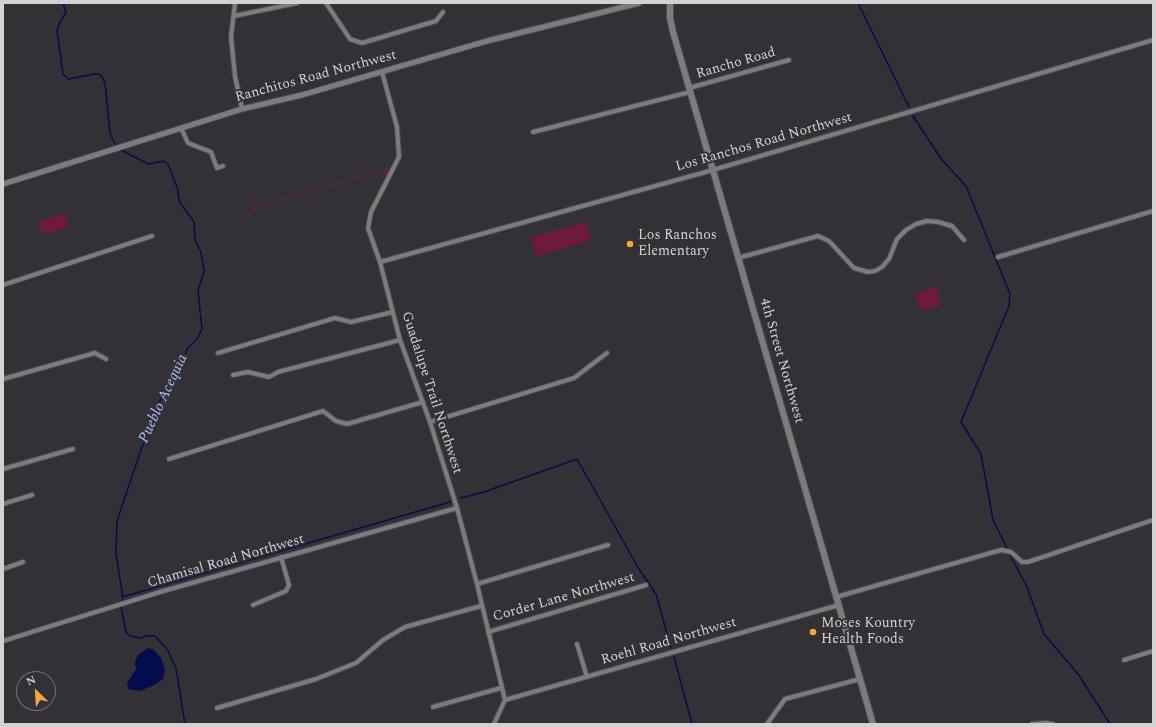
<!DOCTYPE html>
<style>
body{margin:0}
#map{position:relative;width:1156px;height:727px;overflow:hidden;background:#343136;font-family:Spectral,serif}
canvas{display:block}
.frame{position:absolute;inset:0;border:4px solid #d2d1d4;pointer-events:none}
.north{position:absolute;left:16px;top:671px;width:40px;height:40px;box-sizing:border-box;background:#343136;border:1px solid #737175;border-radius:50%;rotate:335deg;font-size:11px;font-weight:700;line-height:16px;text-align:center;color:#d2d1d4}
.north::after{content:'';display:block;margin:auto;width:14px;height:18px;background:#efa73e;clip-path:polygon(50% 0,100% 100%,50% 72%,0 100%)}
</style>
<div id="map">
<canvas width="1156" height="727"></canvas>
<div class="frame"></div>
<div class="north">N</div>
</div>
<script>
const context = document.querySelector('canvas').getContext('2d');
context.lineJoin = 'round';
function fill(path, color) {
  context.fillStyle = color;
  context.fill(path, 'evenodd');
}
function poly(rows) {
  const path = new Path2D();
  for (const r of rows) {
    path.moveTo(r[0], r[1]);
    for (let i = 2; i < r.length; i += 2) path.lineTo(r[i], r[i + 1]);
  }
  return path;
}
function strokePath(path, color, width, dash) {
  context.strokeStyle = color;
  context.lineWidth = width;
  context.lineCap = dash ? 'butt' : 'round';
  context.setLineDash(dash || []);
  context.stroke(path);
}
function label(font, color, halo, rows, align = 'center') {
  context.font = font + ' Spectral,serif';
  context.lineWidth = 4;
  context.setLineDash([]);
  context.textBaseline = 'middle';
  context.strokeStyle = halo;
  context.fillStyle = color;
  for (const [text, x, y, turn = 0] of rows) {
    context.save();
    context.translate(x, y);
    context.rotate((+turn || 0) * Math.PI / 180);
    context.textAlign = isNaN(turn) ? turn : align;
    if (halo) context.strokeText(text, 0, 0);
    context.fillText(text, 0, 0);
    context.restore();
  }
}
fill(poly([
 [393,167,388,176,383,171,257,207,252,212,251,208],
 [65,213,69,227,43,235,39,222],
 [586,222,591,240,536,256,531,237],
 [937,287,941,305,920,311,915,293]
]), '#6e1a3c');
fill(poly([
 [148,648,154,650,161,658,165,669,163,679,152,686,140,691,128,689,127,683,136,669,135,662,138,655]
]), '#020c4f');
strokePath(poly([
 [63,3,66,12,59,24,57,31,63,74,68,79,94,74,99,74,102,77,105,83,110,133,115,144],
 [858,3,909,107],
 [913,116,942,160,966,186,1010,294,1009,306,961,422,981,454,993,520,1007,548],
 [121,150,148,164,164,161,168,164,178,190,179,201,194,222,195,240,201,252,204,271,198,291,202,329,197,339,187,349,180,370,162,396,142,447,117,521,116,553,123,599],
 [461,498,484,492,577,459,639,569,656,594,671,648],
 [1009,553,1027,587,1044,634,1078,674,1110,724],
 [122,597,450,502],
 [121,607,126,632,130,636,140,638,147,636,155,636,167,649,176,668,185,724],
 [674,657,692,724]
]), '#020c4f', 1.5);
const minor = poly([
 [235,3,231,37,235,76,242,109],
 [326,3,350,39,362,43,436,21,443,12],
 [234,16,297,3],
 [382,72,397,127,399,157,371,212,368,228,380,262,400,340,430,422,457,508,477,584,505,700,494,724],
 [689,88,789,60],
 [181,128,188,143,211,152,217,168,223,166],
 [533,132,690,92],
 [998,257,1153,211],
 [738,258,818,236,829,241,854,268,868,272,875,271,882,267,889,259,897,239,906,230,916,224,927,221,938,222,952,226,964,240],
 [380,262,713,170,1153,40],
 [3,285,152,236],
 [218,353,335,318,351,322,393,312],
 [233,375,248,372,269,377,278,372,400,340],
 [3,379,95,353,106,359],
 [430,422,574,378,607,353],
 [169,459,323,411,336,421,347,424,423,402],
 [3,469,73,449],
 [3,504,32,495],
 [3,569,23,562],
 [477,584,608,545],
 [836,597,1001,550,1011,552,1022,562,1028,562,1153,520],
 [253,605,286,591,289,585,281,557],
 [488,632,646,585],
 [3,641,160,592,457,508],
 [577,644,587,677],
 [1124,660,1153,651],
 [505,700,839,605],
 [433,707,501,688],
 [217,708,316,679,356,663,383,640,405,627,481,606],
 [767,724,785,699,860,679],
 [1032,724,1046,723,1053,724]
]);
const tertiary = poly([
 [3,184,242,109,302,95,487,41,639,3]
]);
const secondary = poly([
 [670,3,670,18,673,32,873,724]
]);
strokePath(minor, '#4f4d50', 6);
strokePath(tertiary, '#4f4d50', 7);
strokePath(secondary, '#4f4d50', 8);
strokePath(minor, '#7e7b80', 4);
strokePath(tertiary, '#7e7b80', 5);
strokePath(secondary, '#7e7b80', 6);
for (const [x, y, r, color] of [
 [630,244,4,"#efa73e"],
 [813,632,4,"#efa73e"]
]) {
  const dot = new Path2D();
  dot.arc(x, y, r, 0, 2 * Math.PI);
  context.fillStyle = color;
  context.fill(dot);
  strokePath(dot, '#343136', 1.5);
}
label('14px', '#d2d1d4', '#343136', [
 ["Rancho Road",736,64,-16],
 ["Ranchitos Road Northwest",316,77,-15],
 ["Los Ranchos Road Northwest",764,143,-16],
 ["4th Street Northwest",781,361,74],
 ["Guadalupe Trail Northwest",431,393,72],
 ["Chamisal Road Northwest",226,562,-16],
 ["Corder Lane Northwest",564,598,-16],
 ["Roehl Road Northwest",669,642,-16]
]);
label('14px', '#d2d1d4', '#343136', [
 ["Los Ranchos",638,236],
 ["Elementary",638,252],
 ["Moses Kountry",821,624],
 ["Health Foods",821,640]
], 'left');
label('italic 15px', '#a5c1fd', '#343136', [
 ["Pueblo Acequia",164,399,-65]
]);
</script>
